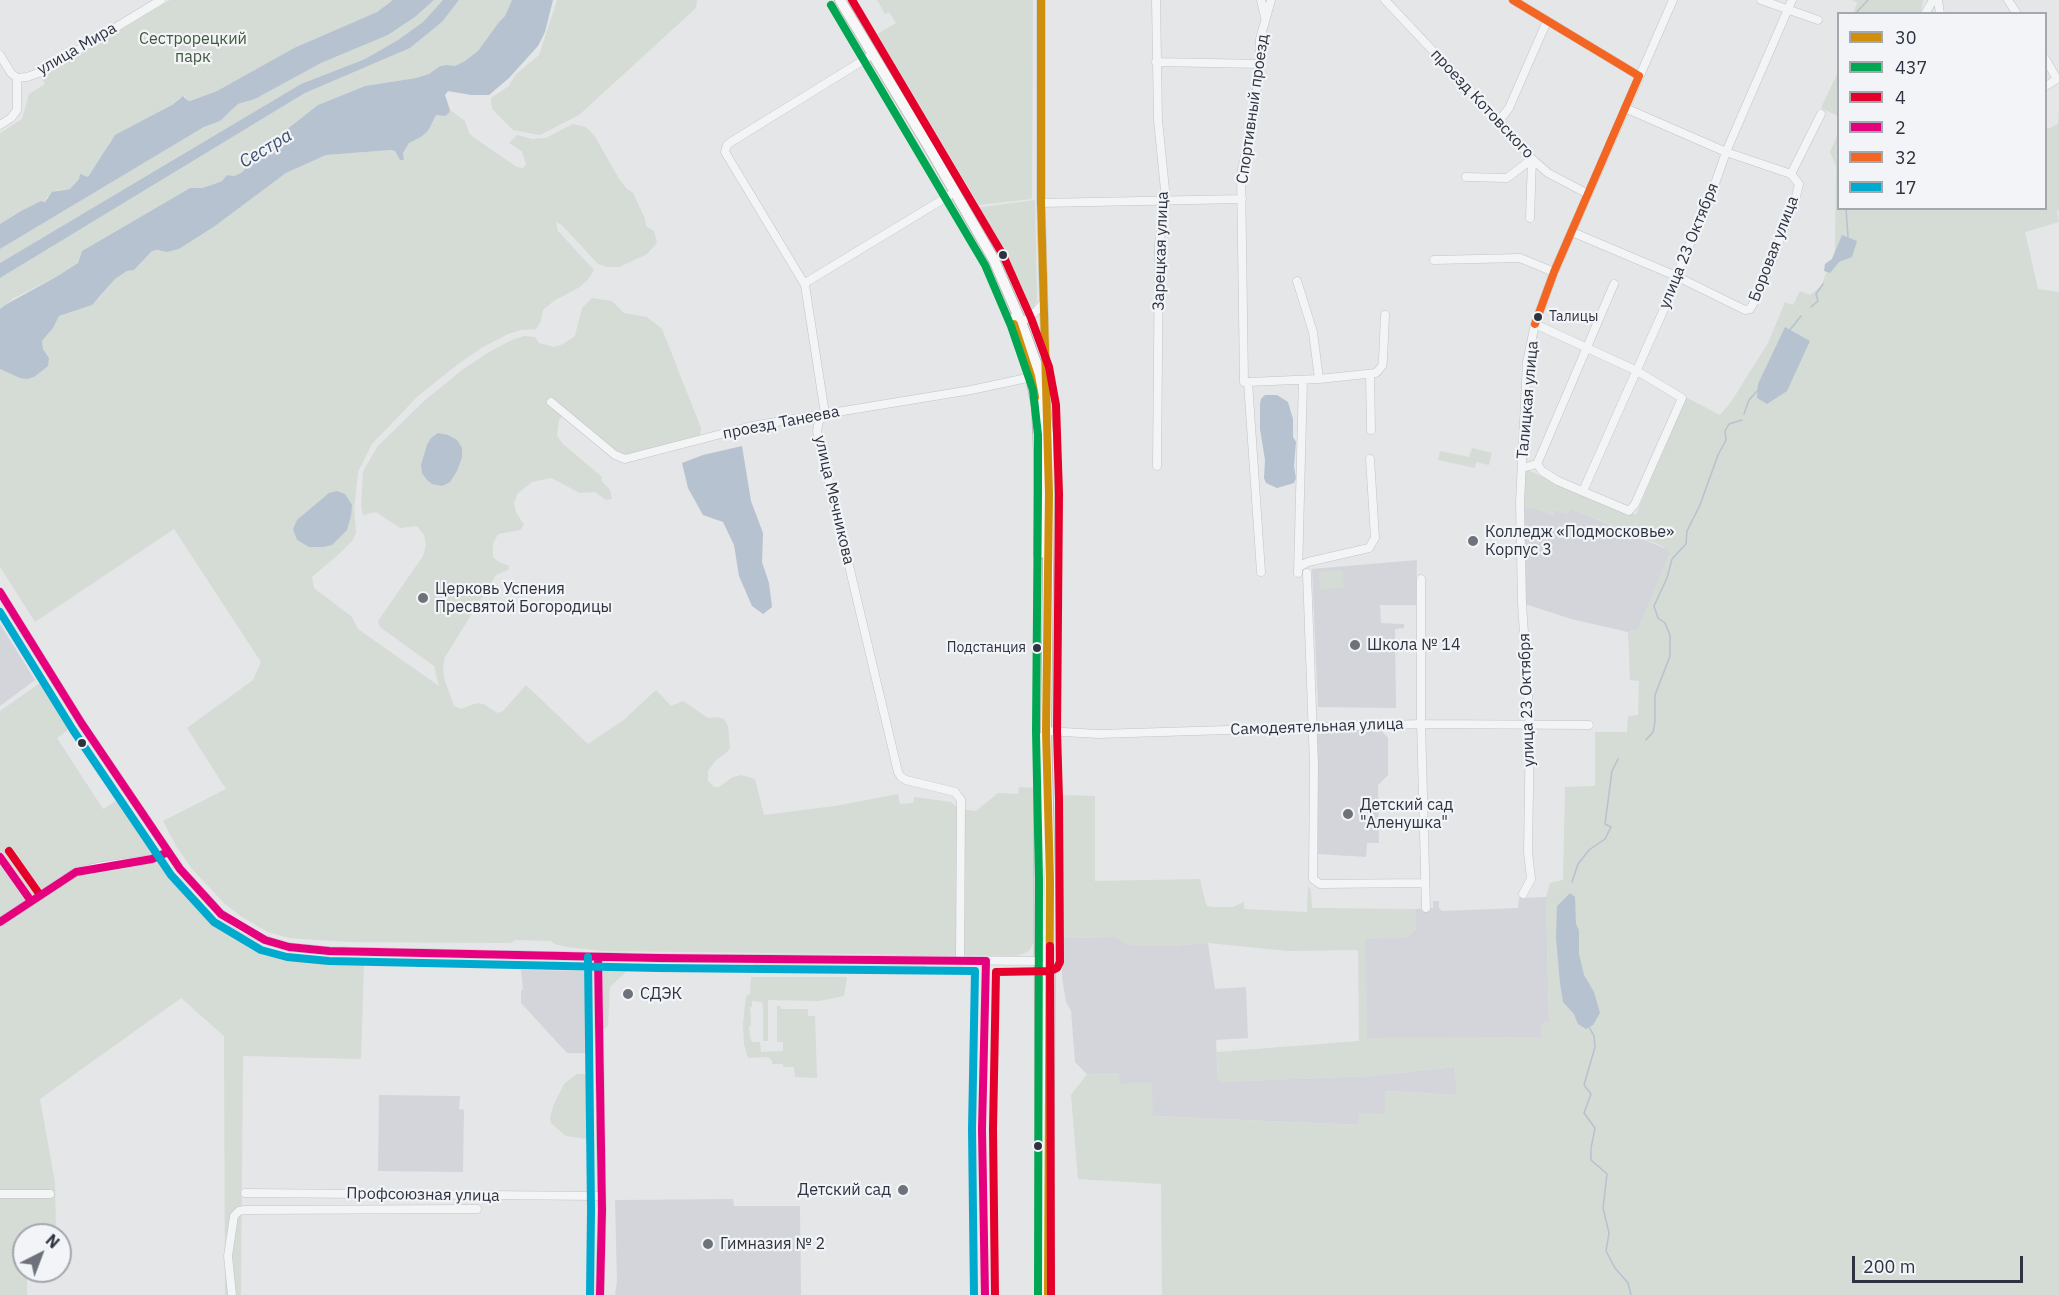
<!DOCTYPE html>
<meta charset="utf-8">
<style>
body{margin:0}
#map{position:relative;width:2059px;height:1295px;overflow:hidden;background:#e4e6e8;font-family:"IBM Plex Sans",sans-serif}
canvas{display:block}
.legend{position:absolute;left:1837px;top:12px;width:210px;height:198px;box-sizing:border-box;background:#f2f4f7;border:2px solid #a3a7ae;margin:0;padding:8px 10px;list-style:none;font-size:18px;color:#2d3340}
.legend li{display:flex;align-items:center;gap:12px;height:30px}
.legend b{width:30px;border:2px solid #a3a7ae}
.north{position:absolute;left:12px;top:1223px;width:60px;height:60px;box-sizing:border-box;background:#f2f4f7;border:2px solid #a3a7ae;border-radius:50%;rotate:42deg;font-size:16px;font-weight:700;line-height:24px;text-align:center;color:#2d3340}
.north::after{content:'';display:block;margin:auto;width:21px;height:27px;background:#6d727b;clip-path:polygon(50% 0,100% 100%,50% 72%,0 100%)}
.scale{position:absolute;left:1852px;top:1256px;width:171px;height:27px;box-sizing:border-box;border:3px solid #2d3340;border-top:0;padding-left:8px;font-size:18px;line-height:21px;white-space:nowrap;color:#2d3340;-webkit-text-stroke:4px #f2f4f7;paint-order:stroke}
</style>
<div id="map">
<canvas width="2059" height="1295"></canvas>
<ul class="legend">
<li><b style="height:8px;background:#cf8f0d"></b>30</li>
<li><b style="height:8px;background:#00a651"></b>437</li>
<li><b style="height:8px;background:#e4002b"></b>4</li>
<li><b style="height:8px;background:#e5007d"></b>2</li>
<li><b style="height:8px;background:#f26522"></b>32</li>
<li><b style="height:8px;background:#00a9ce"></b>17</li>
</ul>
<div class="north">N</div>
<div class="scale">200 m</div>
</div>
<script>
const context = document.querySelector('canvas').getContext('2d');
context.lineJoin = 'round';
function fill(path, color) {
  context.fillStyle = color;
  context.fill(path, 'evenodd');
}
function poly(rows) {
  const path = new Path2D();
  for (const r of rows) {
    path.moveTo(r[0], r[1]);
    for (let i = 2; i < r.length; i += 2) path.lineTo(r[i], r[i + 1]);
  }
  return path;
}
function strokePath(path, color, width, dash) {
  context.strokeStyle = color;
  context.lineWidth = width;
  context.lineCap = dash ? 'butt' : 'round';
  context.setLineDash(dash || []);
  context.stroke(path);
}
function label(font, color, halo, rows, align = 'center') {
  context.font = font + ' "IBM Plex Sans",sans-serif';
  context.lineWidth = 4.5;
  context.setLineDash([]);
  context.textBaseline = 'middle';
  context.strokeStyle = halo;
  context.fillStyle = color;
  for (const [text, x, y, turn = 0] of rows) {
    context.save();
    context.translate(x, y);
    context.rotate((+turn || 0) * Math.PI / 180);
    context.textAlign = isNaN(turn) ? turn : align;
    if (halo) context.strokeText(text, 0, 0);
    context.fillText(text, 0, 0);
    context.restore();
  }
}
fill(poly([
 [1520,508,1534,508,1553,515,1556,509,1563,513,1571,508,1666,549,1670,553,1638,629,1628,632,1571,619,1522,603],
 [1417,560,1416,605,1380,605,1381,623,1404,624,1404,628,1395,629,1396,708,1318,707,1312,569],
 [0,624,35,680,0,706],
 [1381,730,1388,738,1388,775,1378,785,1379,843,1367,843,1366,857,1318,854,1317,731],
 [1546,897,1549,1023,1542,1037,1367,1039,1364,939,1407,937,1416,929,1416,909,1433,908,1433,901,1439,901,1439,908,1442,911,1518,908,1519,898],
 [1115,937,1133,946,1170,946,1208,943,1215,989,1246,987,1248,1038,1216,1040,1218,1082,1370,1076,1455,1067,1457,1095,1385,1091,1385,1114,1359,1125,1153,1116,1119,1084,1119,1073,1087,1074,1075,1062,1071,1011,1066,1002,1062,978,1062,938],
 [521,970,590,971,591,1053,567,1053,521,1003,521,990,523,990],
 [379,1095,460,1096,459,1109,464,1110,463,1172,378,1171],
 [733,1199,734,1206,800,1206,801,1295,615,1295,617,1281,615,1200]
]), '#d3d5db');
fill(poly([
 [170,0,393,0,377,12,294,48,217,91,190,101,187,100,185,96,179,98,172,105,110,141,104,155,88,177,83,176,79,179,70,189,58,190,47,197,45,202,41,201,21,211,0,224,0,133,22,119,29,94,45,84,41,78],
 [434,0,443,0,423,22,398,40,365,59,301,84,0,263,0,249,204,127,220,121,238,104,255,99,321,63,388,35,415,17],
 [459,0,512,0,505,16,499,22,478,51,465,61,455,66,447,65,440,66,429,74,416,78,365,86,318,105,277,137,241,173,234,176,227,175,222,181,217,183,202,188,190,188,82,251,78,263,56,277,14,298,0,309,0,278,305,93,410,48,442,22],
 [557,0,697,0,696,8,579,115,540,135,513,130,492,109,491,98,509,86,515,75,539,55],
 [877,0,1033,0,1032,199,979,205,877,34,896,23,889,12,885,14],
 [1852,0,1923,0,1921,13,1853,14,1857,3],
 [1838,72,1838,116,1821,108],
 [2059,109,2059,210,2057,211,2059,222,2025,232,2038,289,2059,292,2059,1295,1162,1295,1161,1184,1078,1179,1071,1095,1087,1074,1119,1073,1120,1084,1152,1082,1153,1116,1358,1125,1359,1113,1385,1114,1385,1091,1457,1095,1455,1067,1370,1076,1218,1082,1217,1052,1359,1041,1358,950,1288,951,1208,943,1170,946,1133,946,1115,937,1062,938,1060,795,1095,796,1095,881,1200,879,1205,901,1207,906,1213,907,1233,907,1244,902,1244,909,1307,912,1308,885,1311,892,1312,908,1416,909,1416,929,1407,938,1365,939,1367,1038,1541,1037,1541,1023,1549,1022,1546,897,1550,883,1563,880,1565,787,1595,786,1595,732,1627,732,1628,716,1638,715,1639,681,1630,680,1628,632,1638,629,1669,553,1662,546,1571,508,1568,515,1556,509,1553,515,1534,508,1520,508,1522,468,1636,515,1685,397,1720,415,1731,402,1768,343,1785,302,1793,305,1800,291,1810,295,1821,286,1835,251,1836,166,1830,152,1838,134,1838,208,2046,208,2046,128,2050,128,2058,124],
 [450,110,465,121,469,133,473,137,517,167,523,168,526,164,522,151,509,143,517,135,532,139,546,138,573,124,586,127,594,135,618,177,626,188,633,193,645,219,646,226,654,231,657,243,647,254,619,267,607,267,598,264,562,225,556,222,558,231,594,270,589,278,580,287,555,300,543,310,541,321,536,329,521,330,508,334,483,347,458,364,417,397,372,444,358,472,354,509,356,533,353,540,339,554,312,577,314,588,352,617,358,629,439,686,434,666,380,627,378,621,423,556,426,545,424,535,417,526,400,528,376,512,363,515,361,506,363,472,370,459,378,446,423,402,462,370,489,352,512,340,524,336,535,337,539,343,554,347,563,344,575,336,582,308,592,298,612,301,624,313,647,317,662,329,701,428,700,436,631,456,621,456,566,415,559,419,557,436,563,444,602,477,601,480,610,490,612,499,606,500,595,492,580,493,551,478,532,482,518,493,514,503,516,512,524,525,520,530,498,534,493,544,493,557,499,562,509,566,508,570,496,575,445,657,443,667,444,678,454,706,461,709,477,703,483,704,498,713,503,711,526,685,588,744,625,719,656,690,671,706,683,701,708,718,717,717,724,719,728,726,730,748,726,753,715,761,708,771,708,781,714,787,719,787,733,777,741,775,755,779,764,815,835,806,898,794,900,804,913,803,914,797,951,802,959,809,976,811,998,793,1018,794,1019,787,1036,788,1034,942,1029,951,1017,956,604,951,567,947,555,944,551,941,516,940,510,943,348,942,289,938,268,932,242,917,225,904,192,869,176,846,163,821,226,789,187,728,253,680,261,662,174,529,35,622,0,567,0,369,20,378,34,377,47,366,49,358,43,349,42,341,53,328,59,316,79,309,99,298,115,279,127,271,134,270,152,251,179,249,215,226,286,173,326,155,391,150,395,151,400,160,404,160,403,153,409,143,421,137,428,131,436,115,449,113],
 [1035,200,1037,301,1030,311,1022,305,1001,254,975,208],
 [1472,448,1492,453,1489,465,1476,462,1475,468,1438,460,1440,451,1469,457],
 [1343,570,1344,588,1320,589,1319,572],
 [40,683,72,727,57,738,103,809,119,799,180,887,217,925,251,945,276,955,292,959,364,963,361,1059,243,1056,241,1295,225,1295,224,1036,181,998,40,1099,55,1183,56,1235,24,1235,24,1271,56,1272,27,1275,27,1295,0,1295,0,711],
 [610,964,735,965,740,968,629,969,610,987,608,1025,605,1029,603,1027,603,972,605,967],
 [754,964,925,965,926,973,753,972,750,968],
 [751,977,847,977,844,996,819,1001,768,1000,768,1041,763,1041,763,1007,762,1002,752,1001,752,1007,750,1007,751,1026,749,1026,750,1037,752,1042,760,1042,761,1052,783,1051,783,1042,777,1042,777,1006,780,1006,781,1009,808,1009,808,1016,815,1016,817,1078,795,1077,794,1067,783,1067,783,1064,772,1064,772,1061,768,1057,748,1058,744,1044,743,1024,746,996,750,994],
 [577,1074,584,1074,591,1078,594,1083,590,1091,594,1111,590,1122,590,1136,586,1139,566,1136,551,1123,550,1118,554,1104,564,1084]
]), '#d5dbd5');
fill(poly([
 [393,0,434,0,415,17,388,35,321,63,255,99,238,104,220,121,204,127,0,249,0,224,21,211,41,201,45,202,52,192,70,189,79,179,80,174,88,177,115,135,172,105,183,96,187,100,190,101,217,91,294,48,377,12],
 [443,0,459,0,442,22,410,48,305,93,0,278,0,263,301,84,365,59,398,40,423,22],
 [512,0,553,0,545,32,538,46,509,78,489,95,471,95,448,91,445,95,450,110,449,113,445,116,436,115,428,131,421,137,409,143,403,153,404,160,400,160,395,151,391,150,326,155,286,173,215,226,179,249,167,252,158,250,152,251,134,270,127,271,115,279,92,305,59,316,53,328,42,341,43,349,49,358,48,366,34,377,27,379,20,378,0,369,0,309,5,305,56,277,78,263,82,251,190,188,202,188,217,183,222,181,227,175,234,176,241,173,277,137,318,105,365,86,416,78,429,74,440,66,447,65,455,66,465,61,478,51,499,22,505,16],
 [1842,235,1857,241,1852,257,1839,262,1830,273,1824,271,1825,264,1832,259],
 [1785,327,1810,341,1787,391,1767,404,1757,398,1758,384],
 [1265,395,1277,395,1288,402,1293,419,1293,437,1296,442,1294,466,1296,478,1294,483,1277,488,1266,483,1264,478,1265,460,1260,429,1260,404,1261,399],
 [438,433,448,435,457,440,462,448,462,457,457,471,450,482,442,486,432,484,427,480,422,473,421,465,427,445,431,438],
 [742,446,751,501,763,533,762,562,769,583,772,607,763,614,752,606,739,576,734,545,723,522,703,515,688,488,682,463,703,455],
 [337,491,345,494,352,505,351,516,347,530,332,545,323,547,309,547,297,540,293,529,297,520,329,493],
 [1570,893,1575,897,1576,924,1579,930,1579,954,1584,975,1594,992,1600,1013,1593,1025,1586,1029,1578,1024,1574,1014,1563,1002,1560,983,1556,938,1557,906]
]), '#b6c2d0');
strokePath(poly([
 [1855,14,1868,0],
 [1846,208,1848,237],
 [1811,307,1818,301,1816,294,1823,284],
 [1789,331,1801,316],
 [1744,414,1749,400,1758,390],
 [1646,740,1653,732,1655,722,1655,695,1670,656,1670,635,1665,623,1658,618,1654,606,1667,578,1672,559,1686,544,1687,531,1700,505,1718,455,1726,440,1725,431,1729,424,1742,420],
 [1572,882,1578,864,1589,850,1605,839,1611,827,1605,824,1612,771,1618,759],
 [1589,1027,1594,1036,1595,1047,1584,1085,1591,1094,1584,1113,1595,1128,1591,1148,1591,1160,1607,1174,1603,1208,1609,1233,1606,1251,1615,1268,1628,1283,1631,1295]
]), '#b6c2d0', 1.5);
const minor = poly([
 [1041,0,1041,203,1046,385],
 [1156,0,1158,120,1166,200,1159,245,1157,466],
 [1261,0,1265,17],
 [1385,0,1499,121,1532,159,1548,173,1588,194],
 [1513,0,1639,76],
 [1761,0,1818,20],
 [1938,0,1940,14],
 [2008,0,2017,14],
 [1925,14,1933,0],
 [0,55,11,73,17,78,27,77,41,72,70,55,161,0],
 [867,58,731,142,727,145,725,152,805,285,825,414,819,421,817,431,898,772,901,777,906,780,955,792,961,800,960,961],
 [2046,60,2057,79,2046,86],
 [1156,62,1260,64],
 [1499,121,1509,108,1547,21],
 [0,125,11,118,17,110,17,78],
 [1791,174,1821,114],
 [1466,177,1507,178,1532,159,1530,218],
 [1041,203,1242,199],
 [1572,232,1676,276,1745,310,1750,309,1757,297,1795,201,1799,184,1791,174,1726,152,1625,108],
 [1434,260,1520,258,1554,272],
 [1297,281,1313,332,1319,379],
 [805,283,950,195],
 [1016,324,1031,317,1043,303],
 [1370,374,1371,430],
 [1248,382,1319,379,1376,373,1382,366,1383,360,1385,315],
 [551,402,615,455,625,459,752,426,971,390,1036,376],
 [1537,464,1614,284],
 [1522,468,1537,464,1542,471,1558,481,1629,511,1635,504,1682,398,1637,371,1535,324],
 [1583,491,1668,300,1676,276,1709,201,1726,152,1792,0],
 [1299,567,1308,562,1369,548,1375,538,1370,459],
 [1261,572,1248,382,1244,382,1241,174,1253,120,1260,64,1260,39,1271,0],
 [1298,573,1303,380],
 [1307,573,1314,765,1313,879,1320,884,1424,883],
 [1421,579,1421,722,1426,908],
 [0,592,82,724,180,869,221,914,242,928,265,940,289,947,329,951,658,958,1043,961],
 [1046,731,1098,734,1421,724,1589,725],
 [1523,894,1531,879,1528,852,1530,724,1522,603,1520,502,1527,362,1535,324,1554,272,1673,0],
 [0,922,76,872,103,866,152,859,168,852],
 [598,957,602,1210,600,1295],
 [245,1193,601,1196],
 [0,1194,50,1194],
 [232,1295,228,1256,234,1216,239,1211,245,1210,477,1209]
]);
const highway = poly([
 [840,0,930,149,994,260,1021,322,1039,371,1043,388,1048,434,1049,494,1046,731,1050,880,1048,1295],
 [1012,319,1031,376,1037,407,1039,450,1039,554],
 [1039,738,1041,1292]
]);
strokePath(minor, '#c2c4c6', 9);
strokePath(highway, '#b7b9bc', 12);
strokePath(minor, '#f3f4f5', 8);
strokePath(highway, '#f7f7f7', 10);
strokePath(poly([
 [1041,0,1041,203,1049,494,1046,731,1050,880,1048,1295],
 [1014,324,1031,376,1035,397]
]), '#cf8f0d', 8);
strokePath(poly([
 [831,5,985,265,1011,326,1033,390,1038,435,1038,494,1036,731,1039,880,1038,1295]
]), '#00a651', 8);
strokePath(poly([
 [852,0,1003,255,1031,318,1049,367,1056,405,1059,494,1057,731,1059,799,1060,962,1057,968,1051,971,996,972,993,1129,995,1295],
 [9,851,40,895],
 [1050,946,1051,1295]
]), '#e4002b', 8);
strokePath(poly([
 [0,592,82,724,180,869,221,914,265,940,289,947,329,951,658,958,986,961,982,1129,985,1295],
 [0,857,31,901],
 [0,922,76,872,152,859,168,852],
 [598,957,602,1210,600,1295]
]), '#e5007d', 8);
strokePath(poly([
 [1513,0,1639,76],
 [1535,324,1554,272,1639,76]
]), '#f26522', 8);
strokePath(poly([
 [0,612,73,730,171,875,214,922,261,950,287,957,329,961,658,968,975,971,972,1129,974,1295],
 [588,957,591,1210,590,1295]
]), '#00a9ce', 8);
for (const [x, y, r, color] of [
 [1003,255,5,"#2d3340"],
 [1538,317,5,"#2d3340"],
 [1473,541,6,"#6d727b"],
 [423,598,6,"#6d727b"],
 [1355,645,6,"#6d727b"],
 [1037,648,5,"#2d3340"],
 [82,743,5,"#2d3340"],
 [1348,814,6,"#6d727b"],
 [628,994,6,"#6d727b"],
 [1038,1146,5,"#2d3340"],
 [903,1190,6,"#6d727b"],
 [708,1244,6,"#6d727b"]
]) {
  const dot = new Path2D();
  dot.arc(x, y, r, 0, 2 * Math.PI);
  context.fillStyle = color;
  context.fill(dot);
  strokePath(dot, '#f2f4f7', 2);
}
label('14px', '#2d3340', '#f2f4f7', [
 ["Талицы",1549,317],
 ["Подстанция",1026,648,"right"]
], 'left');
label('16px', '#405a3c', '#f2f4f7', [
 ["Сестрорецкий",193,39],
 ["парк",193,57]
]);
label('16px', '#2d3340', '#f2f4f7', [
 ["улица Мира",77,49,-30],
 ["проезд Котовского",1482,104,47],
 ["Спортивный проезд",1253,109,-82],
 ["улица 23 Октября",1689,246,-68],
 ["Боровая улица",1774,249,-69],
 ["Зарецкая улица",1161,251,-88],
 ["Талицкая улица",1528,400,-85],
 ["проезд Танеева",781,423,-11],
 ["улица Мечникова",834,500,77],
 ["улица 23 Октября",1527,700,-92],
 ["Самодеятельная улица",1317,727,-2],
 ["Профсоюзная улица",423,1195,1]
]);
label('16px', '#2d3340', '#f2f4f7', [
 ["Колледж «Подмосковье»",1485,532],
 ["Корпус 3",1485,550],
 ["Церковь Успения",435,589],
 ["Пресвятой Богородицы",435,607],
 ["Школа № 14",1367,645],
 ["Детский сад",1360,805],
 ["\"Аленушка\"",1360,823],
 ["СДЭК",640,994],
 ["Детский сад",891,1190,"right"],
 ["Гимназия № 2",720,1244]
], 'left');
label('italic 18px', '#3b506f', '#f2f4f7', [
 ["Сестра",266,149,-31]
]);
</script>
